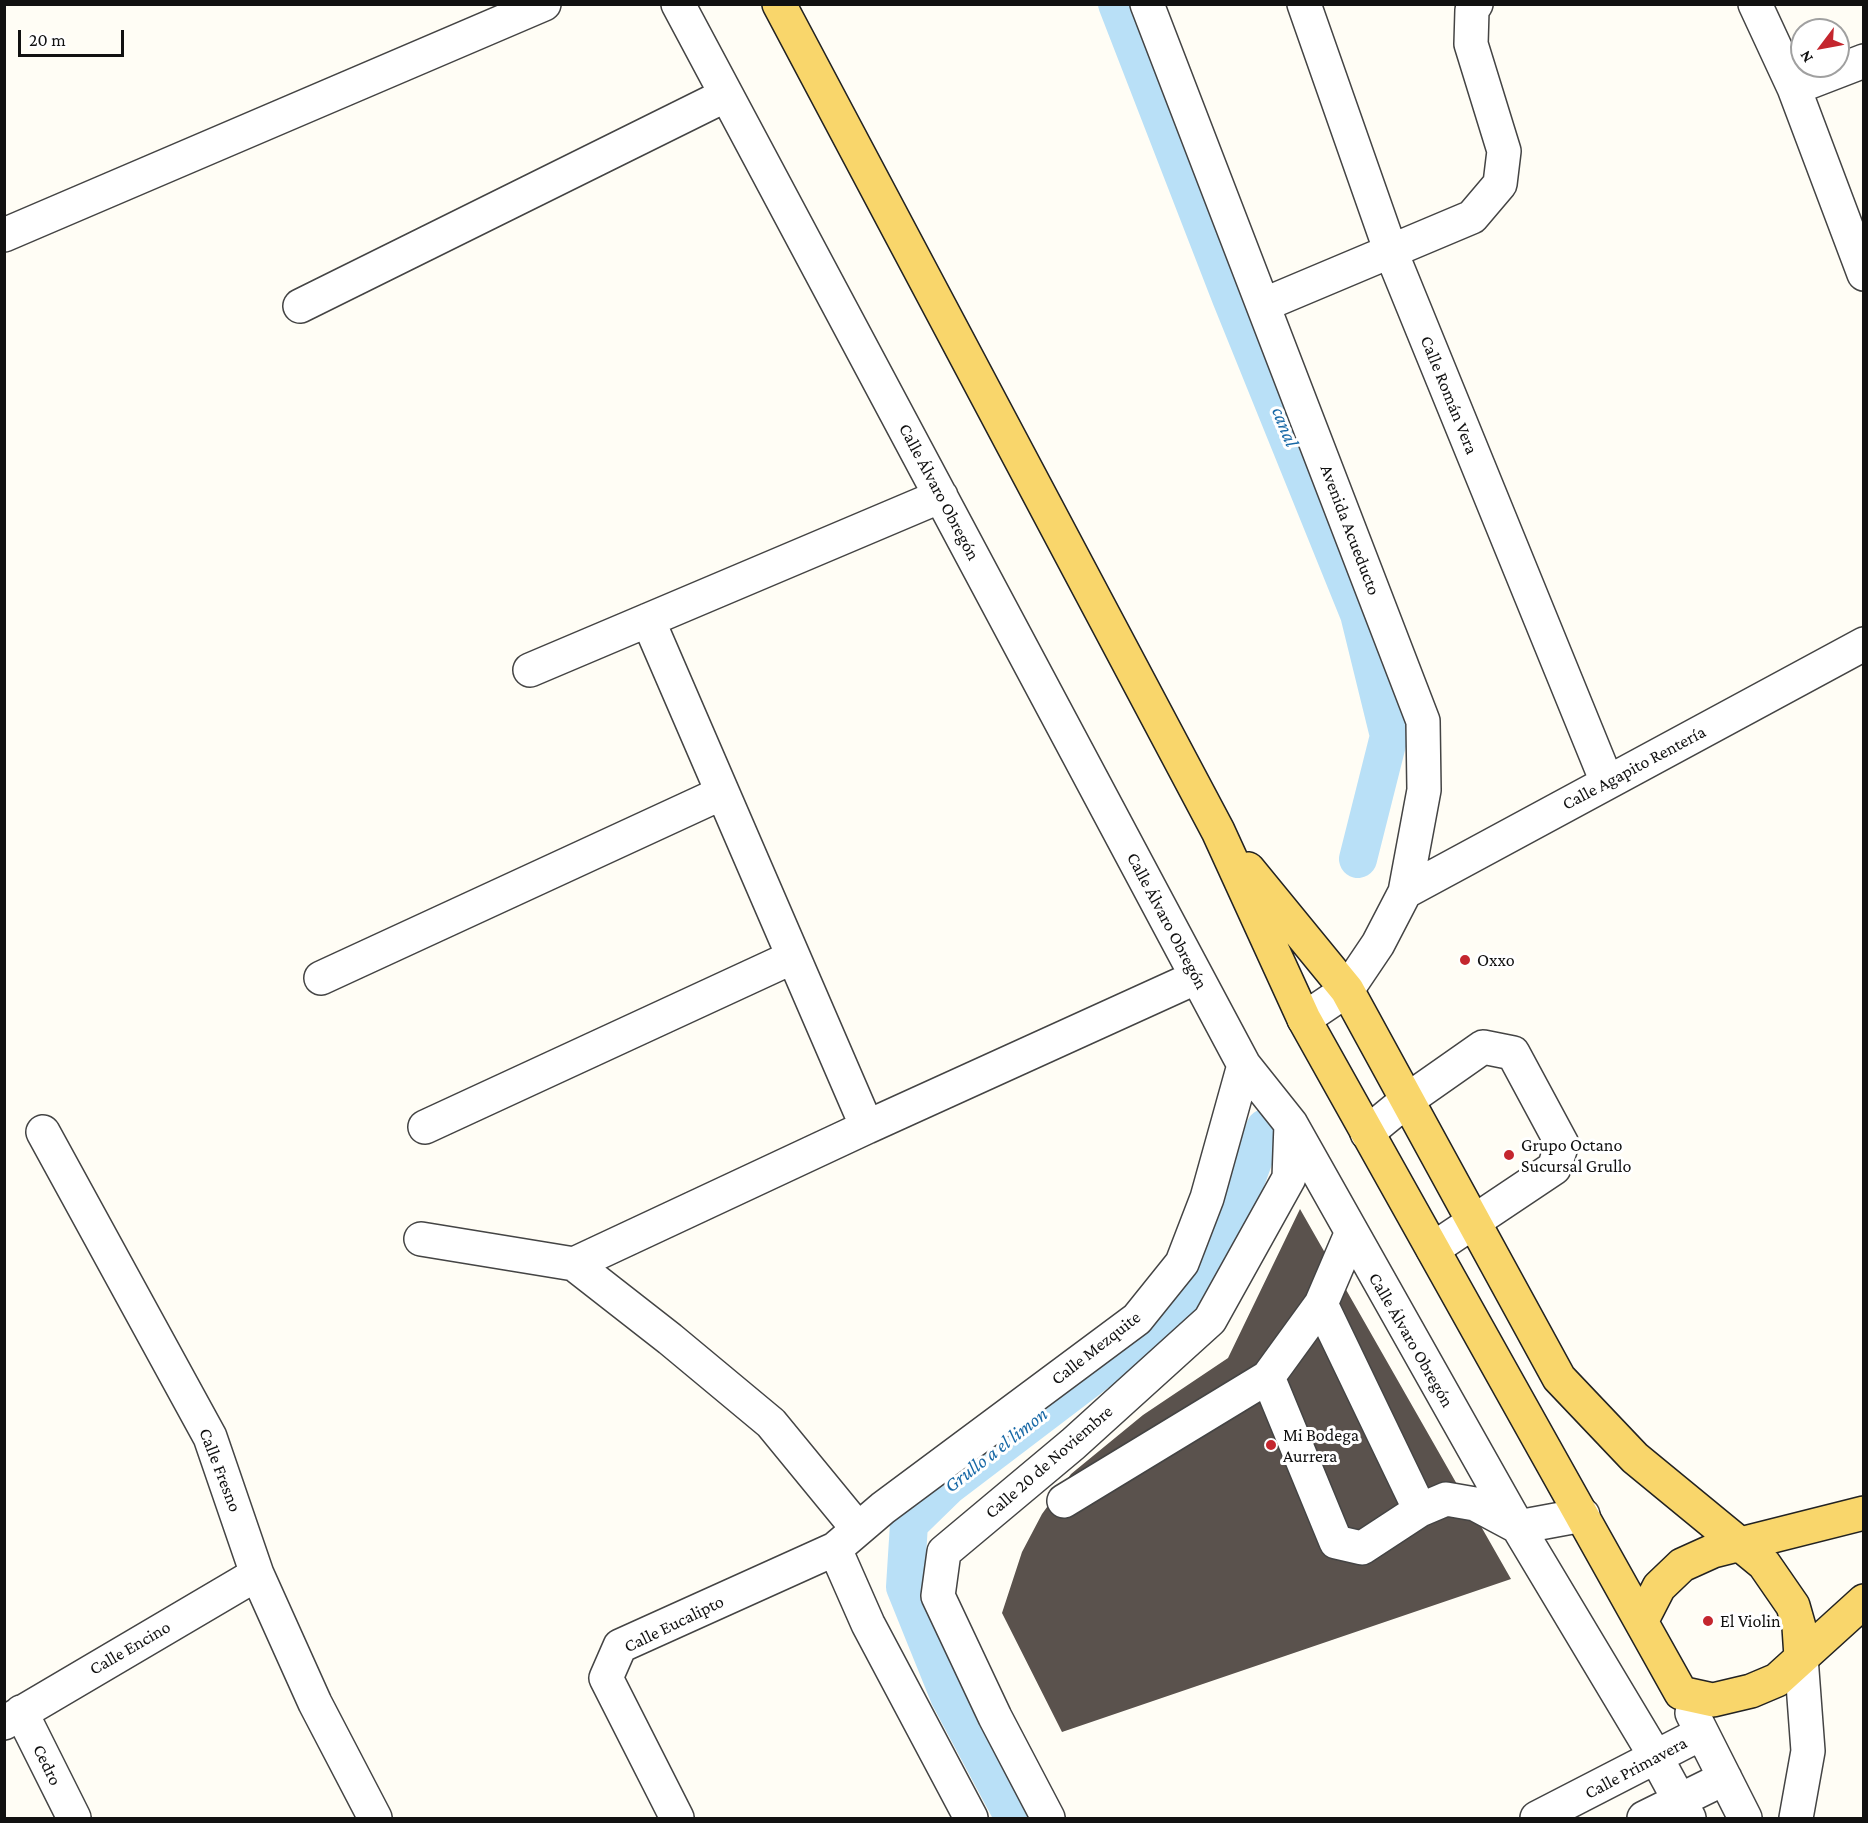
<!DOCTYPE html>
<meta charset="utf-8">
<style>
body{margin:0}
#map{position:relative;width:1868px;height:1823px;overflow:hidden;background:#fffdf5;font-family:"Crimson Pro",serif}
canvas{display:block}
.frame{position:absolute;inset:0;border:6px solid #111;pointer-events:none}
.north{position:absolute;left:1790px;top:18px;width:60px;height:60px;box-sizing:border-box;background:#fff;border:2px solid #a0a0a0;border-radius:50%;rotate:238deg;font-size:16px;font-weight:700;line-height:24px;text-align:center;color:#111}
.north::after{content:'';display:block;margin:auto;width:21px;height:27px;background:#c4262e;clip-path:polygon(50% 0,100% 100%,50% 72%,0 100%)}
.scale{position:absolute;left:18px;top:30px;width:106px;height:27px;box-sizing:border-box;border:3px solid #111;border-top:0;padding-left:8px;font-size:18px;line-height:21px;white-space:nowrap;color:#111;-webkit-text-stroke:4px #fff;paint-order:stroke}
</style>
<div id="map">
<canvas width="1868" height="1823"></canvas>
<div class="frame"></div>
<div class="north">N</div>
<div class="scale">20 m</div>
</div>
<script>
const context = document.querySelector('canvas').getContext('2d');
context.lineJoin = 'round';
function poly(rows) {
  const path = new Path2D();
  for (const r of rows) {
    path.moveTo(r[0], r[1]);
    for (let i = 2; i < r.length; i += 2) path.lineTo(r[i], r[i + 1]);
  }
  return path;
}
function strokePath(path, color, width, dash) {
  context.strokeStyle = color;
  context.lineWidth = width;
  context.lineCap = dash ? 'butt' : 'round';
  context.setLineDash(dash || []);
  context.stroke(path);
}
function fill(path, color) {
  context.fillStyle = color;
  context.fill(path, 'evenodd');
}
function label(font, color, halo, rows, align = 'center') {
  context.font = font + ' "Crimson Pro",serif';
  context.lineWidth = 6;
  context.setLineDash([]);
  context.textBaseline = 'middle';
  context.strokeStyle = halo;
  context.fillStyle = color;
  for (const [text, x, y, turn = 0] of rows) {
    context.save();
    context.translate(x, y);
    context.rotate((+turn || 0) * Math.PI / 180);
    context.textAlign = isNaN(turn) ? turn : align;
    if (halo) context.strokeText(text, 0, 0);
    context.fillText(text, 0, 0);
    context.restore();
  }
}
strokePath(poly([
 [1117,4,1231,298,1359,614,1389,736,1358,859],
 [1014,1818,949,1696,905,1587,909,1524,948,1486,1190,1302,1227,1233,1265,1128]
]), '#b9e0f7', 38);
fill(poly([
 [1300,1209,1511,1579,1062,1732,1002,1613,1022,1552,1042,1514,1071,1474,1143,1415,1228,1358]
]), '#5a524d');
const minor = poly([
 [678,4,1244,1065,1291,1124,1518,1527,1657,1759,1689,1818],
 [1147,4,1423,721,1424,790,1405,892,1378,944,1347,990,1304,1019],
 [1304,4,1391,252,1607,782],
 [1755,4,1794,88,1864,274],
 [1794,88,1864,61],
 [4,235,544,4],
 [1263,305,1472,217,1500,184,1504,151,1471,44,1472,10,1476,4],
 [300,306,726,95],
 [648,620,867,1127,1197,977],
 [530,670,941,496],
 [1405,892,1864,644],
 [321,978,722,793],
 [425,1127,793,957],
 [43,1132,210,1437,257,1574,315,1703,375,1818],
 [1367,1133,1406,1101,1483,1047,1513,1053,1562,1144,1554,1168,1433,1249],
 [1351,1234,1321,1304,1268,1377,1336,1542,1362,1548,1420,1510,1446,1499,1475,1504,1518,1527,1583,1515],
 [421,1239,574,1264,670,1339,771,1423,858,1529],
 [574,1264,867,1127],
 [1321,1304,1420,1510],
 [1064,1501,1268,1377],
 [835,1549,868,1624,971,1818],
 [21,1712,74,1818],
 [1692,1713,1745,1818],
 [4,1723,257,1574],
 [677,1818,606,1678,620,1646,835,1549,883,1508,1137,1319,1182,1263,1207,1198,1244,1065],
 [1048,1818,995,1717,938,1596,944,1552,1073,1444,1210,1320,1289,1178,1291,1124],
 [1537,1818,1702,1733],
 [1644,1818,1725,1778],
 [1796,1818,1808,1751,1801,1657]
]);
const major = poly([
 [779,4,1218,831,1304,1019,1681,1693,1713,1700,1751,1691,1777,1680,1864,1601],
 [1248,869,1347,990,1559,1378,1635,1458,1764,1564,1793,1606,1799,1627,1801,1657],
 [1642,1620,1659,1587,1682,1565,1713,1551,1864,1513]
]);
strokePath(minor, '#444', 36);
strokePath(major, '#222', 36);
strokePath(minor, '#fff', 33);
strokePath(major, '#f9d66b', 33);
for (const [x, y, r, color] of [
 [1465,960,6,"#c4262e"],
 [1509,1155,6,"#c4262e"],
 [1271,1445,6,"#c4262e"],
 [1708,1621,6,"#c4262e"]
]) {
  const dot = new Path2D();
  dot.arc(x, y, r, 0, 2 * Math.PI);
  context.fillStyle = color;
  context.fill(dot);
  strokePath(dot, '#fff', 2);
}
label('18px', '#111', '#fff', [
 ["Calle Román Vera",1449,395,68],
 ["Calle Álvaro Obregón",939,492,62],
 ["Avenida Acueducto",1350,530,69],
 ["Calle Agapito Rentería",1634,768,-28],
 ["Calle Álvaro Obregón",1167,921,62],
 ["Calle Álvaro Obregón",1411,1340,60],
 ["Calle Mezquite",1096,1348,-38],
 ["Calle 20 de Noviembre",1049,1462,-41],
 ["Calle Fresno",220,1470,69],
 ["Calle Eucalipto",674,1624,-26],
 ["Calle Encino",130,1648,-30],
 ["Cedro",47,1765,64],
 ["Calle Primavera",1636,1768,-28]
]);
label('18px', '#111', '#fff', [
 ["Oxxo",1477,960],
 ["Grupo Octano",1521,1145],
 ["Sucursal Grullo",1521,1166],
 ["Mi Bodega",1283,1435],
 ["Aurrera",1283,1456],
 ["El Violin",1720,1621]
], 'left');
label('italic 20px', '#1768a6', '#fff', [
 ["canal",1285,427,68],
 ["Grullo a el limon",996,1450,-38]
]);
</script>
